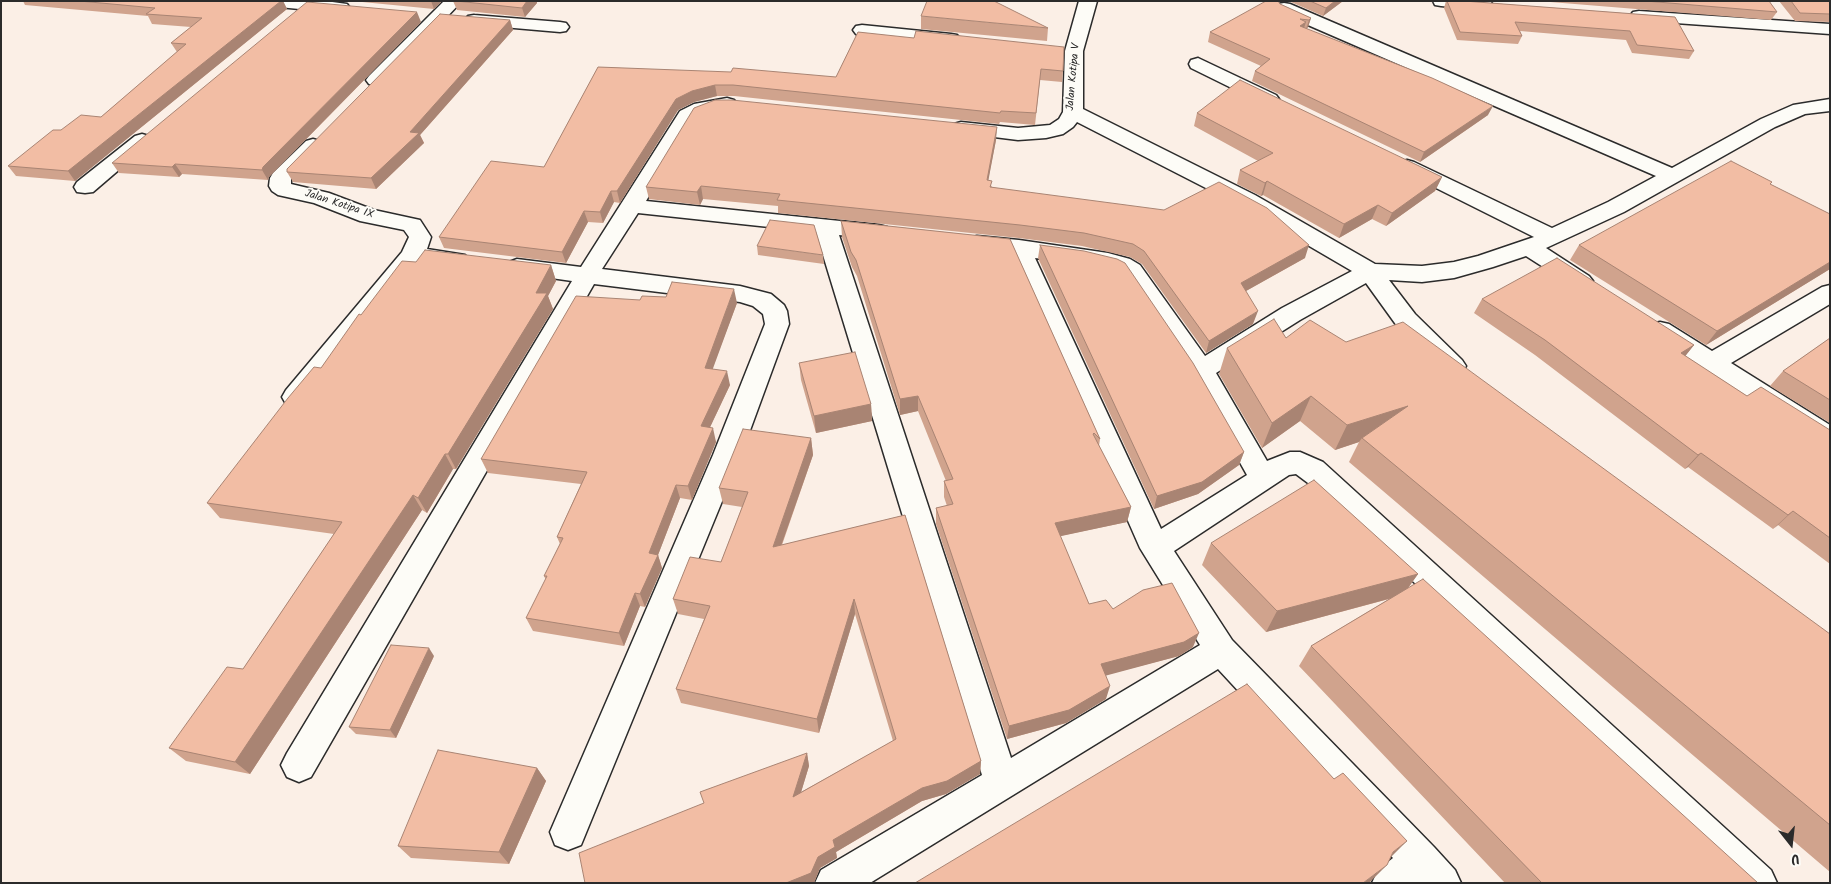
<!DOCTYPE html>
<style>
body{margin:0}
#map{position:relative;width:1831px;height:884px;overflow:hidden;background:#fbefe6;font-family:Kalam,sans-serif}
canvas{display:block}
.frame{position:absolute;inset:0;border:2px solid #2b2b2b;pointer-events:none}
.north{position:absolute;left:1766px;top:819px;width:50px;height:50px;-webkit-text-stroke:4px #fdfcf7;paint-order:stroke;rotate:164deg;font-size:14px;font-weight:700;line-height:20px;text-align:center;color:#2b2b2b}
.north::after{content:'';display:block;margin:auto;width:18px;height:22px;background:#2b2b2b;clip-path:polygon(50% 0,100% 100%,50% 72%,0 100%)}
</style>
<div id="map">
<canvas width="1831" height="884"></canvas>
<div class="frame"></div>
<div class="north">U</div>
</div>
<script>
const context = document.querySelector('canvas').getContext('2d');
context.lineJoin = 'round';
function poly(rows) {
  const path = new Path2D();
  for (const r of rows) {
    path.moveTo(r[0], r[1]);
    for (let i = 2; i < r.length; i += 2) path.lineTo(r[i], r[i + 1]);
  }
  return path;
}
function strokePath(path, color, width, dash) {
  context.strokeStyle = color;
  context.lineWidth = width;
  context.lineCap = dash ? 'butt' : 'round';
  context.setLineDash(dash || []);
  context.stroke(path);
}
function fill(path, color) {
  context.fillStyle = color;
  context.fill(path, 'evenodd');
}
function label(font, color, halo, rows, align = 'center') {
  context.font = font + ' Kalam,sans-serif';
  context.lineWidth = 4;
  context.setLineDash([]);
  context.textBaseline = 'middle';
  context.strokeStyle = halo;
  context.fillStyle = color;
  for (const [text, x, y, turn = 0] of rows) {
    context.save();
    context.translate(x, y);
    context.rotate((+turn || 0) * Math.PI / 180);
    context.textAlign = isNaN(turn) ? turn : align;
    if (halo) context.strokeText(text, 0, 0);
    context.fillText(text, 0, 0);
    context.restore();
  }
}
const street = poly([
 [260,1,325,1,347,4,350,8,347,12,341,13,268,6,262,5,260,1],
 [444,1,462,1,383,84,376,86,369,84,366,80,369,76,444,1],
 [1079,1,1097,1,1083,51,1083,109,1255,195,1375,264,1422,266,1454,262,1478,256,1534,237,1400,170,1396,166,1400,162,1407,160,1414,162,1552,228,1608,202,1656,176,1278,12,1275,8,1278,4,1284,3,1290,4,1672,168,1761,119,1793,105,1830,99,1830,111,1805,114,1775,127,1624,212,1546,248,1589,276,1593,281,1589,286,1581,289,1573,286,1526,256,1493,267,1454,278,1422,282,1389,280,1415,314,1462,360,1466,366,1462,372,1453,375,1444,372,1397,326,1366,283,1300,320,1216,373,1267,461,1290,452,1300,452,1323,462,1771,870,1777,883,1730,883,1316,489,1296,474,1289,475,1174,551,1232,640,1434,847,1455,870,1461,883,1372,883,1378,870,1393,858,1218,669,870,883,815,883,821,870,982,775,816,232,638,213,602,269,740,286,771,294,784,305,787,311,789,324,741,455,581,845,568,850,555,845,550,832,713,455,765,324,763,314,753,306,740,302,594,284,311,777,299,782,287,777,281,765,287,753,572,281,509,272,505,267,509,262,517,259,581,267,680,111,694,104,727,98,734,100,737,104,734,108,706,113,695,119,646,201,879,225,887,227,890,232,887,237,879,239,839,235,1011,758,1200,645,1140,548,1011,255,977,250,969,248,966,243,969,238,977,236,1019,240,1108,253,1130,259,1140,265,1205,356,1282,308,1352,271,1239,205,1077,122,1073,127,1063,134,1046,138,1018,140,954,132,951,128,954,124,961,122,1018,128,1050,125,1059,119,1063,112,1065,51,1079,1],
 [1035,258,1107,267,1124,275,1191,375,1247,475,1161,529,1035,258],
 [1433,1,1490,1,1493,5,1490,9,1484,10,1441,6,1435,5,1433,1],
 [1639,11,1830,24,1830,34,1633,20,1630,16,1633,12,1639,11],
 [474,15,560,22,566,23,569,27,566,31,560,32,468,24,465,20,468,16,474,15],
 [862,25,951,34,957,35,960,39,957,43,951,44,856,34,853,30,856,26,862,25],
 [1198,58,1276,95,1279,99,1276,103,1269,105,1262,103,1191,68,1189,64,1191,60,1198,58],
 [142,134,149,136,152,140,149,144,93,192,85,193,77,192,74,187,77,182,135,136,142,134],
 [313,139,320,141,323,145,291,179,291,184,329,193,374,210,420,220,431,237,427,249,465,255,469,260,465,265,457,267,419,262,304,404,295,407,286,404,282,397,286,390,402,252,409,237,404,230,360,221,314,203,278,195,272,191,269,186,270,178,273,173,306,141,313,139],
 [1830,285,1830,304,1731,363,1830,425,1830,448,1820,445,1651,336,1648,330,1651,324,1660,322,1669,324,1712,351,1822,287,1830,285]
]);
strokePath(street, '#2b2b2b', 3);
fill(street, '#fdfcf7');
fill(poly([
 [23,1,283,1,287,9,75,181,16,176,8,166,61,130,101,117,177,52,171,43,191,27,152,24,148,16,25,5],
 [352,1,442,1,434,9],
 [453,1,537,1,537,3,525,17,457,10],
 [1280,1,1343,1,1323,16,1291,2],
 [1446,1,1464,1,1675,17,1694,51,1689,59,1632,53,1626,40,1520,31,1522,36,1518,44,1457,40,1444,8],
 [1538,1,1769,1,1777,12,1771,20],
 [1779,1,1830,1,1830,22,1795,21],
 [1280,4,1311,18,1308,27,1307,29,1488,115,1420,162,1252,81,1255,71,1261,66,1208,42,1210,32],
 [921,16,1048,28,1047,41,921,29],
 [510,20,513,30,420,135,424,143,376,189,293,182,287,172],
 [421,22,269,177,268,180,182,174,179,177,119,173,112,163],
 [858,32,1063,71,1062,82,1040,80,1035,125,1000,122,999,124,734,96,717,96,694,102,678,110,620,203,614,202,603,223,588,222,566,263,444,248,439,237,544,167,598,67,836,77],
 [1197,113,1442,177,1435,191,1386,226,1372,219,1339,238,1263,195,1261,196,1237,184,1240,170,1258,161,1194,126],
 [996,140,988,180,992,187,1305,258,1246,291,1253,324,1206,353,1142,264,1130,257,1082,246,1019,238,778,213,778,206,703,199,700,205,649,199,646,187],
 [1830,214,1830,269,1706,345,1570,260,1579,245],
 [841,221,1010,239,1100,439,1099,446,1131,507,1127,522,1060,536,1089,604,1113,609,1193,647,1179,656,1105,675,1106,699,1066,723,1007,739,936,524,936,508,947,506,944,497,944,481,946,481,918,411,900,415,857,276,852,267,842,237],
 [1040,245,1244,452,1239,465,1198,494,1154,509,1038,258],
 [757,246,823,255,824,264,758,255],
 [551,265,556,281,548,296,553,309,456,469,453,469,427,513,422,510,250,774,186,761,169,748,243,669,334,534,220,518,207,503,321,368,361,315],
 [1482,299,1694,345,1685,356,1747,396,1830,430,1830,564,1778,525,1773,529,1688,467,1685,469,1535,355,1474,313],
 [737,303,712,369,730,385,710,427,716,442,692,500,680,498,658,555,662,568,645,607,640,606,624,646,533,631,526,618,546,580,544,576,560,544,557,537,581,484,488,473,481,459],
 [1286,338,1346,342,1830,634,1830,872,1349,462,1359,442,1335,450,1300,421,1262,448,1219,374,1227,348],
 [1830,338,1830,423,1770,386,1783,371],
 [799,363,871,404,872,421,816,433,801,380],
 [811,438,813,455,782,545,905,515,981,761,980,774,946,794,922,801,836,852,837,858,820,868,814,883,585,883,704,803,807,753,809,766,801,792,893,741,855,614,819,733,681,703,676,689,704,619,678,614,673,599,721,562,742,507,723,504,719,488],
 [1211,543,1418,574,1408,588,1758,883,1505,883,1299,666,1311,646,1389,599,1266,632,1202,565],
 [434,656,396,738,356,734,349,727],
 [537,768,546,781,509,864,411,858,398,846]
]), '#d0a38d');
fill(poly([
 [281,1,283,1,287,9,75,181,68,171],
 [431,1,442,1,434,9],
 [527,1,537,1,537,3,525,17,522,8],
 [1335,1,1343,1,1323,16,1326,8],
 [417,12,421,22,269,177,268,180,262,170,263,167],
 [1311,18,1308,27,1306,29,1309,20],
 [510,20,513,30,420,135,424,143,376,189,371,178,410,132],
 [1306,22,1303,31,1300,26],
 [715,85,717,96,694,102,678,110,620,203,617,191,676,99,692,91],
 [1493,106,1488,115,1420,162,1424,152],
 [997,127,996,140,986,193,987,180],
 [175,164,182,174,179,177,172,167],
 [1442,177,1435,191,1386,226,1392,213],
 [1267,181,1263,195,1261,196,1265,183],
 [701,186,703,199,700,205,697,192],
 [611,191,614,202,603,223,600,212],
 [1378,205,1372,219,1339,238,1344,224],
 [584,211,588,222,566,263,562,252],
 [1309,245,1305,258,1237,296,1241,283],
 [1830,262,1830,269,1706,345,1717,331],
 [551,265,556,281,548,296,553,309,456,469,448,454],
 [734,289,737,303,708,382,705,368],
 [1258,311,1253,324,1206,353,1209,341],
 [1694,345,1683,359,1681,353],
 [727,371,730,385,704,440,701,426],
 [918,396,918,411,900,415,900,399],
 [1311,396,1300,421,1262,448,1272,423],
 [871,404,872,421,816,433,814,416],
 [1408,406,1362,438,1359,442,1335,450,1347,425],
 [713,428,716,442,692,500,688,486],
 [811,438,813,455,775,563,773,547],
 [1244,452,1239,465,1198,494,1154,509,1157,496],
 [1701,453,1688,467,1685,469,1698,455],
 [445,454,453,469,427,513,418,498],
 [676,485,680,498,658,555,662,568,645,607,640,594,649,553],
 [413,495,422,510,250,774,235,762],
 [1131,507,1127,522,1052,538,1055,523],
 [1793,511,1778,525,1773,529,1788,515],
 [1418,574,1403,595,1266,632,1277,611],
 [635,593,640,606,624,646,619,633],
 [854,599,855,614,819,733,817,719],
 [1199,633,1193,647,1179,656,1097,678,1101,664],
 [429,648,434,656,396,738,390,730],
 [1110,686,1106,699,1066,723,1007,739,1009,726],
 [807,753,809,766,796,809,793,797],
 [981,761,980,774,946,794,922,801,836,852,837,858,820,868,814,883,786,883,818,857,833,840,922,788],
 [537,768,546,781,509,864,499,852],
 [1407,841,1390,858,1393,852],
 [1387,865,1369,883,1363,883]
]), '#a98473');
const building = poly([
 [79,1,281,1,68,171,8,166,53,130,61,130,81,115,101,117,186,44,171,43,202,18,146,14,155,8,79,1],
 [456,1,527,1,522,8,456,1],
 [927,1,994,1,1048,28,921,16,927,1],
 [1266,1,1278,1,1280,4,1311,18,1309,20,1300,19,1306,22,1300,26,1432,78,1493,106,1424,152,1255,71,1270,59,1210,32,1266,1],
 [1310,1,1335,1,1326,8,1310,1],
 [1447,1,1464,1,1675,17,1694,51,1637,45,1630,31,1515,22,1522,36,1460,32,1447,1],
 [1645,1,1769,1,1777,12,1645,1],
 [1791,1,1830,1,1830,14,1800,13,1791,1],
 [307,2,417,12,263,167,262,170,175,164,172,167,112,163,307,2],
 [440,14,510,20,410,132,419,133,371,178,287,172,287,169,440,14],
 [916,31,1064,47,1063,71,1041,69,1036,113,1001,111,1000,113,733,85,715,85,692,91,676,99,617,191,611,191,600,212,584,211,562,252,439,237,491,161,544,167,598,67,731,72,733,68,836,77,858,32,914,38,916,31],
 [1240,80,1442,177,1392,213,1378,205,1344,224,1267,181,1265,183,1240,170,1273,153,1197,113,1240,80],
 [715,100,732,100,997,127,987,180,992,181,990,187,1164,210,1219,182,1267,208,1309,245,1241,283,1258,311,1209,341,1144,251,1133,244,1084,233,1020,225,777,200,780,194,701,186,697,192,646,187,694,108,715,100],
 [1731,161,1772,182,1770,184,1830,214,1830,262,1717,331,1579,245,1731,161],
 [770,220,814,225,823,255,757,246,770,220],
 [841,221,1010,239,1100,439,1094,433,1093,434,1131,507,1055,523,1089,604,1106,600,1113,609,1143,590,1172,583,1199,633,1184,642,1101,664,1110,686,1069,710,1009,726,936,508,953,504,944,481,953,479,918,396,900,399,856,260,851,252,841,221],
 [1040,245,1084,251,1117,259,1125,263,1193,363,1244,452,1202,482,1157,496,1040,245],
 [425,250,551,265,536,293,547,293,448,454,445,454,418,498,413,495,235,762,169,748,227,667,243,669,342,522,207,503,288,398,314,367,321,368,359,314,361,315,402,261,416,262,425,250],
 [1557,258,1694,345,1681,353,1747,396,1761,387,1830,430,1830,538,1793,511,1788,515,1701,453,1698,455,1545,340,1482,299,1557,258],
 [672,282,734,289,705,368,727,371,701,426,713,428,688,486,676,485,649,553,658,555,640,594,635,593,619,633,526,618,547,576,544,576,563,538,557,537,587,472,481,459,576,296,640,300,642,296,666,297,672,282],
 [1274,319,1286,338,1310,320,1346,342,1403,322,1830,634,1830,825,1362,438,1408,406,1347,425,1311,396,1272,423,1227,348,1274,319],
 [1830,338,1830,400,1783,371,1830,338],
 [855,352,871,404,814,416,799,363,855,352],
 [743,429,811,438,773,547,905,515,981,761,947,781,922,788,833,840,835,847,818,857,811,873,786,883,585,883,579,853,704,803,700,792,807,753,793,797,896,739,854,599,817,719,676,689,710,606,673,599,690,557,721,562,748,492,719,488,743,429],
 [1314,480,1418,574,1277,611,1211,543,1314,480],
 [1423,579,1758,883,1542,883,1311,646,1423,579],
 [391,645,429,648,390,730,349,727,391,645],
 [1247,684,1334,779,1343,773,1407,841,1393,852,1387,865,1363,883,915,883,1247,684],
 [438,750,537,768,499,852,398,846,438,750]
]);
fill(building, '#f2bda4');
strokePath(building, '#a98473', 1);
label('11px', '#2b2b2b', '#fdfcf7', [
 ["Jalan Kotipa V",1074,77,-85],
 ["Jalan Kotipa IX",339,205,18]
]);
</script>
